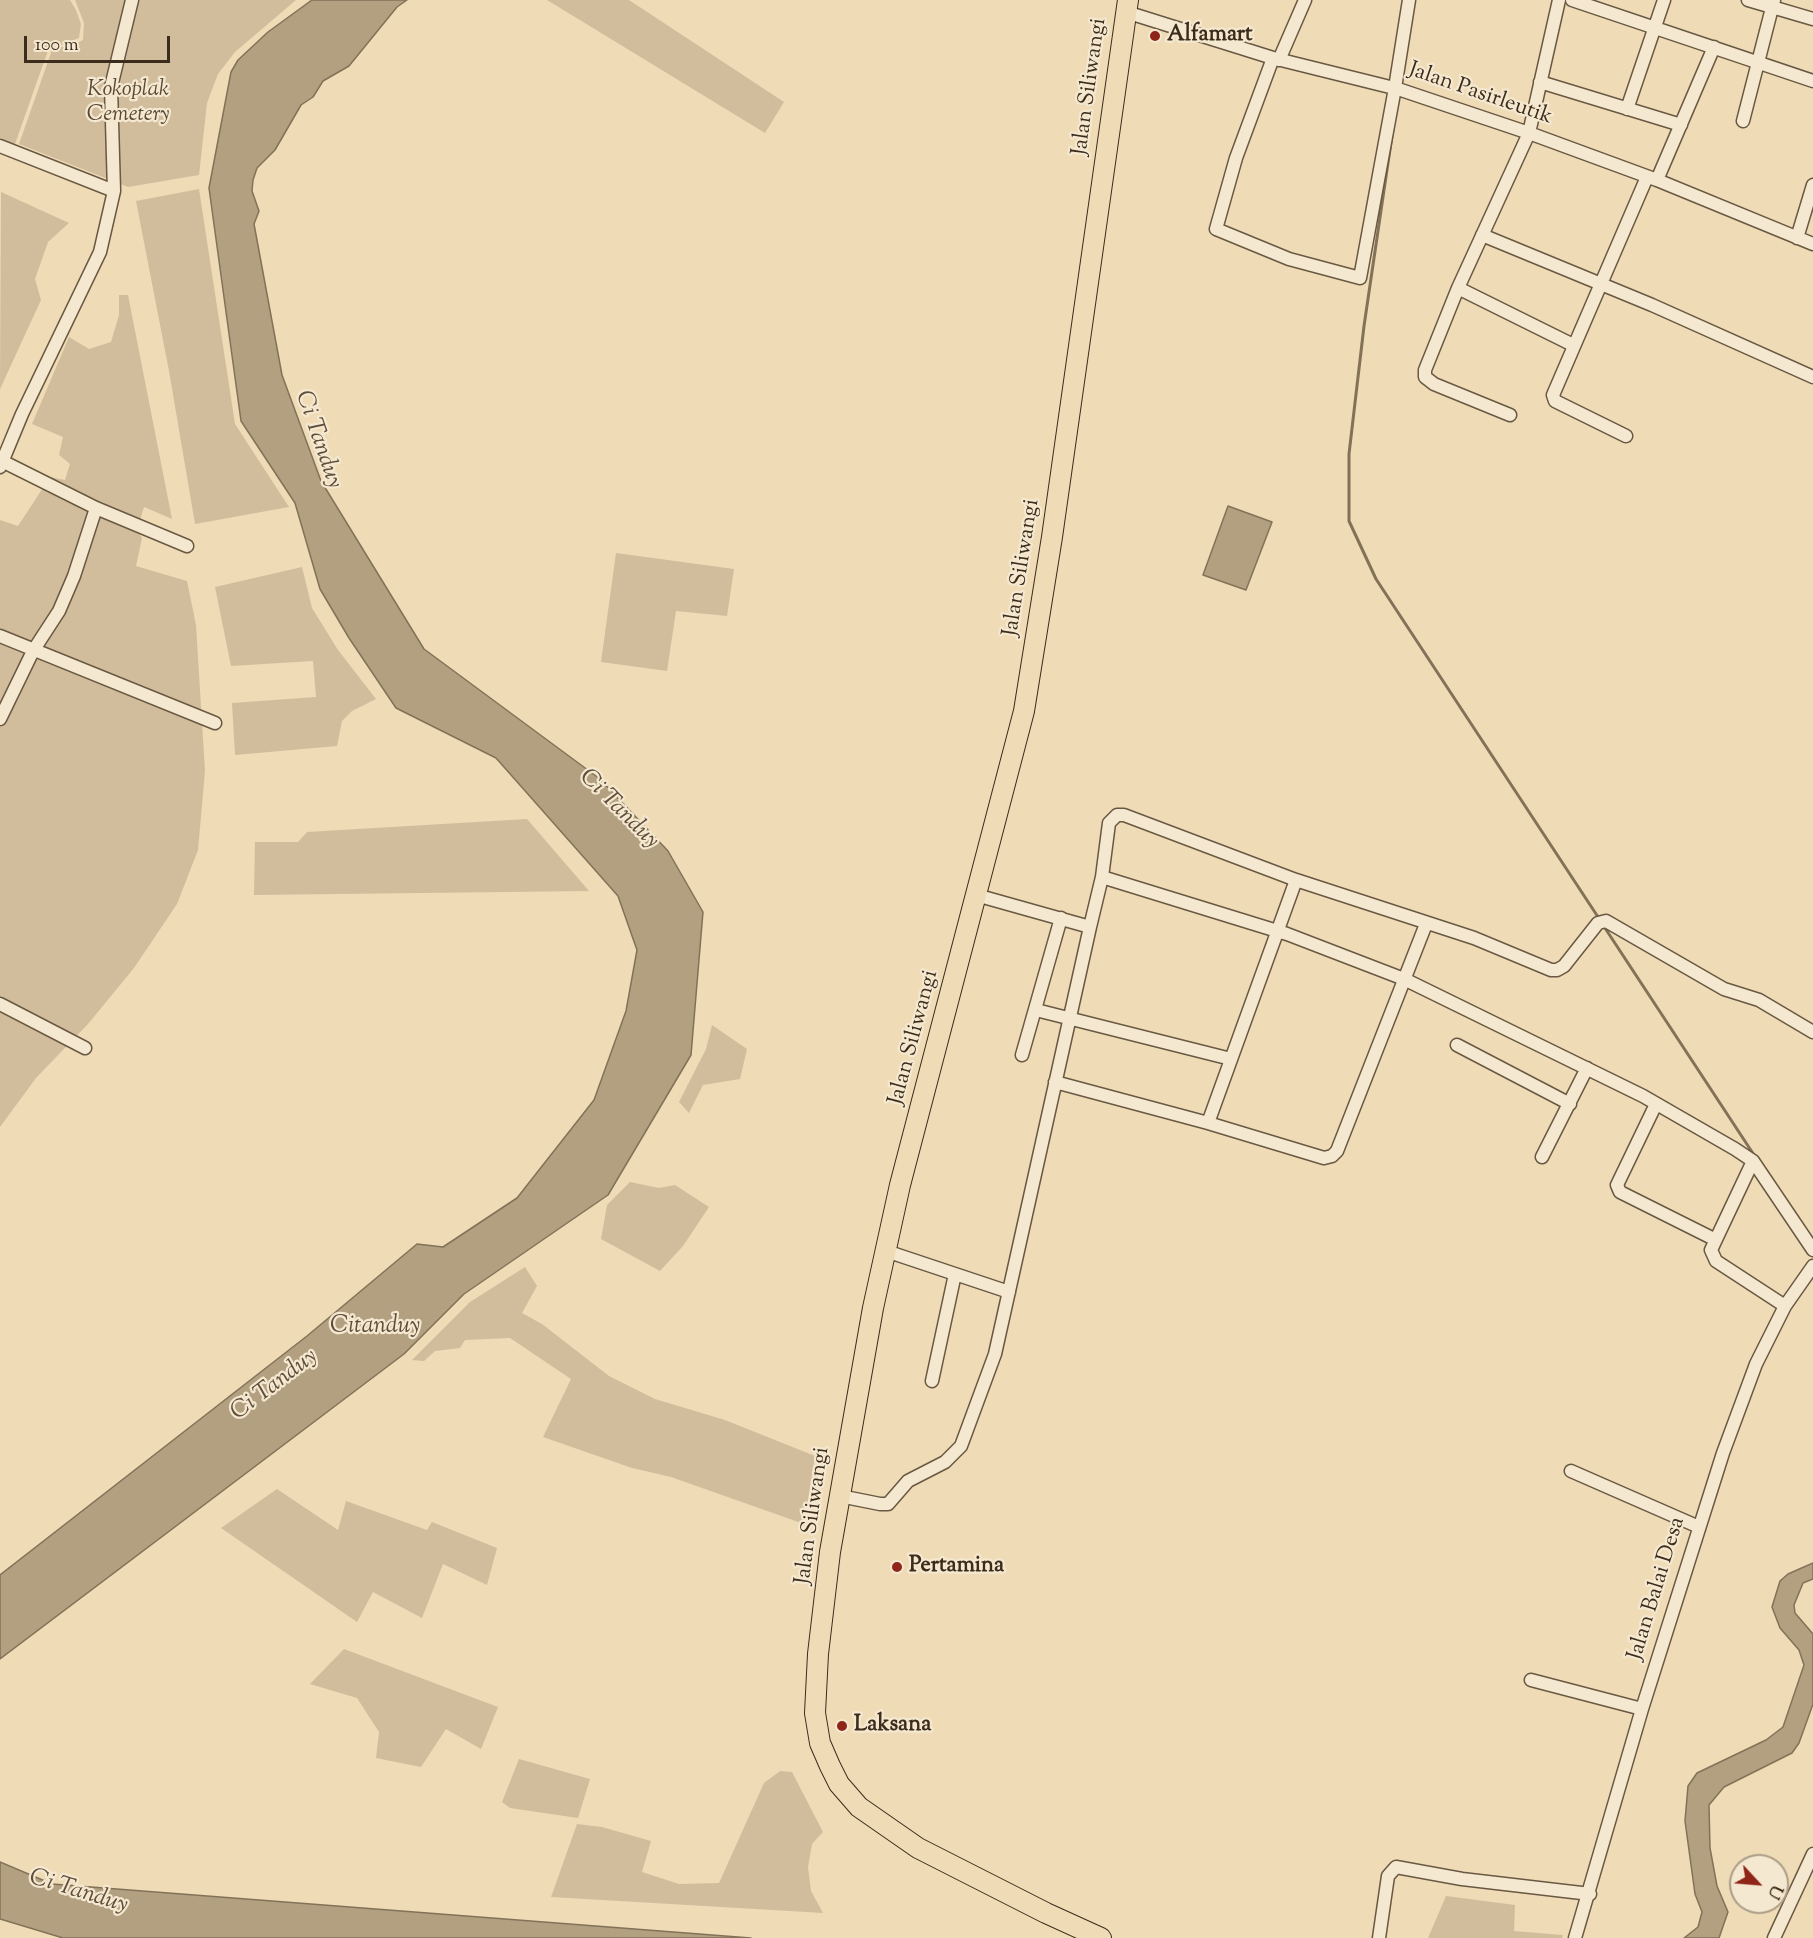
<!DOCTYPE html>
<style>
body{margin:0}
#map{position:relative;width:1813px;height:1938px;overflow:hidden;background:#efdbb6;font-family:"Sorts Mill Goudy",serif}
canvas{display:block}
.north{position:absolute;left:1729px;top:1854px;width:60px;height:60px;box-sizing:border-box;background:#f5e8d0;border:2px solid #ab9d88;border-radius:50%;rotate:116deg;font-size:16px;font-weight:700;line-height:24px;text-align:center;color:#3c2c1b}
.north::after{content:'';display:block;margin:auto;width:21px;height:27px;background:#8f2418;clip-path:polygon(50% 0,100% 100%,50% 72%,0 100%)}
.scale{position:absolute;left:24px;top:36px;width:146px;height:27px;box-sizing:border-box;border:3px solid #3c2c1b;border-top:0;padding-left:8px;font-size:18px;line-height:21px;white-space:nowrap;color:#3c2c1b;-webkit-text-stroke:4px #f5e8d0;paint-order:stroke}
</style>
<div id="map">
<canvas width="1813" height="1938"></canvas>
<div class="north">U</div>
<div class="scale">100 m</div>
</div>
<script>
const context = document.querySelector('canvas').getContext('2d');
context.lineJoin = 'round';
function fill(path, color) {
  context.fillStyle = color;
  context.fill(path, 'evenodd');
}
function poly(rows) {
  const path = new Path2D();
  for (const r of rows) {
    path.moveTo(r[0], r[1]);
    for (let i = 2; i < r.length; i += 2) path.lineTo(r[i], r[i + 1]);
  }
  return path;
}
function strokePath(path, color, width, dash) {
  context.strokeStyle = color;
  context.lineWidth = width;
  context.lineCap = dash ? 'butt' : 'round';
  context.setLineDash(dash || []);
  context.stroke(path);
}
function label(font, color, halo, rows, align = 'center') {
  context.font = font + ' "Sorts Mill Goudy",serif';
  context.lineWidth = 4.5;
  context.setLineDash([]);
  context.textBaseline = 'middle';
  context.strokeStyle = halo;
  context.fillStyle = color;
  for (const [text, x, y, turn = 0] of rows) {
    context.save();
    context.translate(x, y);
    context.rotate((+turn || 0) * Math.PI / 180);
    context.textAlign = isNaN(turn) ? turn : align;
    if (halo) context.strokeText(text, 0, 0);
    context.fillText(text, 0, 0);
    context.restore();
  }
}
fill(poly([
 [0,0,70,0,76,10,81,24,79,38,59,46,51,42,15,144,0,138],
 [75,0,296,0,235,52,218,74,207,103,199,175,128,187,19,144,53,47,70,47,83,40,84,23],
 [547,0,629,0,784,102,765,133],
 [199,189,235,424,289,507,195,524,169,371,136,201],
 [1,192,69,223,48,242,35,279,41,300,0,389],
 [119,295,128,295,172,519,144,507,137,530,142,538,136,566,187,581,196,625,205,771,198,850,177,904,134,968,88,1024,36,1078,0,1127,0,520,18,526,50,477,65,480,70,464,59,455,63,437,32,424,69,337,89,349,111,342,119,315],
 [616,553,734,569,727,616,676,611,667,671,601,662],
 [302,567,312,608,338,650,376,699,352,711,342,721,337,746,235,755,232,703,316,697,313,661,231,666,215,587],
 [527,819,589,891,254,895,255,842,298,842,307,832],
 [712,1025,747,1049,740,1079,703,1085,689,1113,679,1102,706,1049],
 [630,1182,659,1188,675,1185,709,1207,683,1246,660,1271,601,1239,607,1205],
 [525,1267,537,1286,522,1313,542,1324,609,1376,655,1399,725,1420,815,1456,804,1524,671,1477,632,1468,543,1437,571,1379,510,1338,465,1340,460,1348,435,1351,424,1361,412,1360,470,1302],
 [277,1489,338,1530,346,1501,427,1530,432,1522,497,1548,487,1585,443,1564,422,1618,373,1592,357,1622,221,1528],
 [344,1649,498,1707,481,1749,446,1729,421,1767,376,1758,379,1732,357,1698,310,1684],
 [519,1759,590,1779,578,1818,510,1808,502,1802],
 [780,1771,792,1772,823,1832,812,1844,808,1867,811,1891,823,1913,551,1897,577,1824,602,1827,651,1841,642,1872,679,1884,719,1883,764,1783],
 [1446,1896,1515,1905,1514,1931,1563,1935,1562,1938,1428,1938]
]), '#d1bd9c');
const water = poly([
 [312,0,407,0,397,7,349,66,323,81,313,97,301,105,275,150,257,168,253,180,252,191,259,211,254,224,282,375,321,481,424,649,600,779,668,851,703,912,691,1055,608,1195,464,1294,404,1354,0,1659,0,1575,307,1336,417,1244,443,1247,517,1198,594,1100,626,1011,637,950,618,896,496,758,396,708,349,638,320,589,295,503,241,421,209,188,231,72,238,60,268,32,312,0],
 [1228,506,1272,522,1246,590,1203,575,1228,506],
 [1813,1563,1813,1579,1803,1583,1794,1605,1795,1613,1813,1634,1813,1704,1799,1743,1792,1753,1724,1787,1709,1805,1710,1848,1717,1886,1728,1912,1719,1938,1684,1938,1698,1927,1702,1912,1695,1894,1685,1821,1688,1786,1697,1773,1766,1740,1783,1727,1804,1665,1799,1650,1780,1628,1772,1607,1780,1581,1788,1574,1813,1563],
 [0,1862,52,1884,751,1938,63,1938,0,1919,0,1862]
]);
fill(water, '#b2a081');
strokePath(water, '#837258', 1.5);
strokePath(poly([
 [1393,129,1364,326,1349,454,1349,521,1376,579,1600,920],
 [1603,925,1756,1158]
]), '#837258', 3);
const minor = poly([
 [1572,0,1813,81],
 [1748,0,1813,19],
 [1126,12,1273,58,1398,89,1529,133,1657,180,1813,244],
 [1273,58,1236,158,1216,229,1289,259,1360,278,1395,88,1409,0],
 [1279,60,1305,0],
 [1540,82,1681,125],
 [1627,109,1664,0],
 [1743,121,1774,0],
 [0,146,114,191],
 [1657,180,1714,47],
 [1482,235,1652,305,1813,377],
 [1797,238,1813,185],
 [1458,288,1573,345],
 [1510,415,1434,384,1425,377,1425,370,1458,288,1529,133,1559,0],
 [1626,436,1555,401,1553,395,1647,177],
 [0,460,96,508,187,546],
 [0,467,22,414,100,252,114,191,111,87,132,0],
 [0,636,215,723],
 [0,719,33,651,59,611,74,576,96,508],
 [1102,877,1109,823,1117,815,1124,815,1296,880,1474,938,1551,970,1557,970,1564,966,1598,923,1606,921,1724,989,1759,1000,1813,1032],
 [976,895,1090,927,1102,877,1287,934,1404,979,1643,1096,1735,1149,1753,1161,1813,1250],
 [0,1004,85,1048],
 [1036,1010,1231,1059],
 [1457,1045,1570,1104],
 [1022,1055,1061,918],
 [1055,1082,1208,1123,1296,880],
 [1656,1104,1617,1185,1620,1192,1714,1239],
 [1208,1123,1324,1158,1332,1156,1337,1151,1426,924],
 [1542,1157,1587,1068],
 [1753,1161,1711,1250,1716,1261,1785,1306],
 [886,1251,1009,1292],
 [932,1381,955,1274],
 [1571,1471,1699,1527],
 [840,1496,880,1504,888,1504,908,1481,945,1462,961,1446,995,1354,1090,927],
 [1531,1680,1642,1709],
 [1379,1938,1388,1876,1396,1867,1462,1879,1590,1894],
 [1575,1938,1642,1709,1723,1453,1756,1364,1785,1306,1813,1266],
 [1774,1938,1813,1854]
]);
const trunk = poly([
 [1101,1938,1046,1913,918,1848,859,1807,839,1784,830,1766,820,1743,815,1713,818,1654,830,1552,873,1308,900,1185,1024,711,1052,537,1128,0]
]);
strokePath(minor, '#695842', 15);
strokePath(trunk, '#3c2c1b', 22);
strokePath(minor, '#f5e8d0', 12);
strokePath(trunk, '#efdbb6', 20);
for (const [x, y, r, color] of [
 [1155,36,6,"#8f2418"],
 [897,1567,6,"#8f2418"],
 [842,1726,6,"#8f2418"]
]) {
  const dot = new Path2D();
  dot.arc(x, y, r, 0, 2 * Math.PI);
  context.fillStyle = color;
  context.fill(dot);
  strokePath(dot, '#f5e8d0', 2);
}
label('bold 22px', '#3c2c1b', '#f5e8d0', [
 ["Alfamart",1167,36],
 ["Pertamina",909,1567],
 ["Laksana",854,1726]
], 'left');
label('22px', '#3c2c1b', '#f5e8d0', [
 ["Jalan Siliwangi",1091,87,-82],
 ["Jalan Pasirleutik",1480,95,19],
 ["Jalan Siliwangi",1023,568,-81],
 ["Jalan Siliwangi",915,1038,-75],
 ["Jalan Siliwangi",814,1516,-82],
 ["Jalan Balai Desa",1658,1589,-73]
]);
label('italic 22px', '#5a4935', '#f5e8d0', [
 ["Kokoplak",128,91],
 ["Cemetery",128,116]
]);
label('italic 24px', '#5f4f3a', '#f5e8d0', [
 ["Ci Tanduy",317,440,71],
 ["Ci Tanduy",618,810,45],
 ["Citanduy",375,1328],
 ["Ci Tanduy",275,1386,-37],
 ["Ci Tanduy",78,1893,17]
]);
</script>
